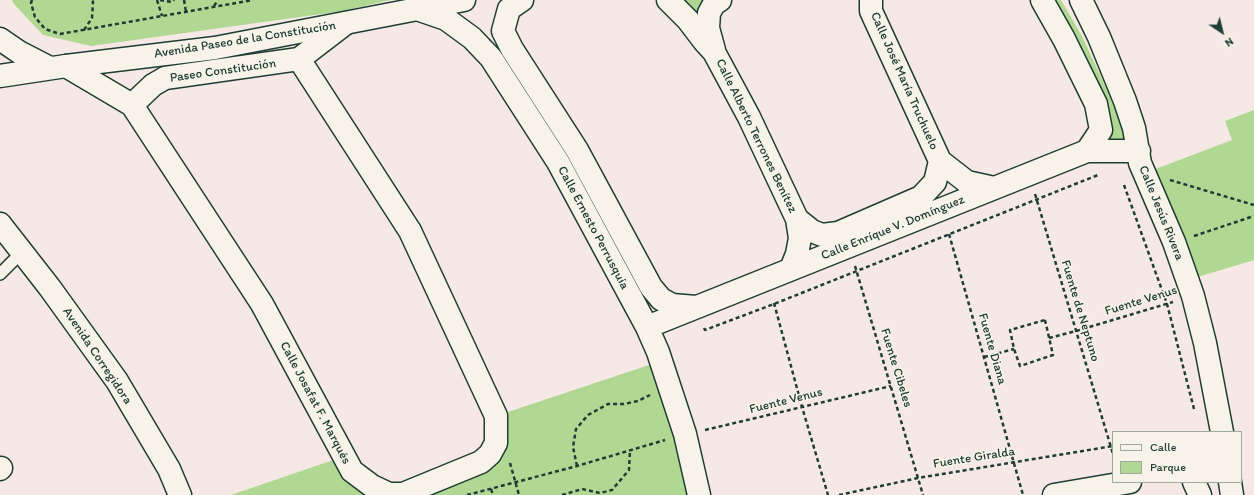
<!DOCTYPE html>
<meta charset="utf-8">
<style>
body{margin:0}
#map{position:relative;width:1254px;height:495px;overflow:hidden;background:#f6e8e4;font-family:Itim,sans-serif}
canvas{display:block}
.legend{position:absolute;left:1112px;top:431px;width:130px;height:52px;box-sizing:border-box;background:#f7f3e8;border:1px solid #a1aaa0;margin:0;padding:5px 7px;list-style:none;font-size:12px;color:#1f3d34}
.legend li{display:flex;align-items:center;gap:8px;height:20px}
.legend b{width:20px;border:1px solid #a1aaa0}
.north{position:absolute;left:1202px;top:12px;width:40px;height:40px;-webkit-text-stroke:3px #f7f3e8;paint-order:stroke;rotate:145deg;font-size:11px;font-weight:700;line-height:16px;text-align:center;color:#1f3d34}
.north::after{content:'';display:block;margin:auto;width:14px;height:18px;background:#1f3d34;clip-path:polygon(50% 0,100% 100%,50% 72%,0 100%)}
</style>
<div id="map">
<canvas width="1254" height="495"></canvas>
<ul class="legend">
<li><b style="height:5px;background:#f7f3e8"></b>Calle</li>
<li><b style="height:11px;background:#b1d893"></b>Parque</li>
</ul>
<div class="north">N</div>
</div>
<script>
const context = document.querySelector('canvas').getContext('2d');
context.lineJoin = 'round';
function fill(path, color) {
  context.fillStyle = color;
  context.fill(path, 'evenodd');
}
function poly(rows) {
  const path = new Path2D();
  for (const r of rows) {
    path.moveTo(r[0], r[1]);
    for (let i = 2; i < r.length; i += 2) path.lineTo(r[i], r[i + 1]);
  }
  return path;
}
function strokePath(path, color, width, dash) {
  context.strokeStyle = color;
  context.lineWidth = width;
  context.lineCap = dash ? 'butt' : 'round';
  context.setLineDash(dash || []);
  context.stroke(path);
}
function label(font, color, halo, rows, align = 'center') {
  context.font = font + ' Itim,sans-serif';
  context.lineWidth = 3;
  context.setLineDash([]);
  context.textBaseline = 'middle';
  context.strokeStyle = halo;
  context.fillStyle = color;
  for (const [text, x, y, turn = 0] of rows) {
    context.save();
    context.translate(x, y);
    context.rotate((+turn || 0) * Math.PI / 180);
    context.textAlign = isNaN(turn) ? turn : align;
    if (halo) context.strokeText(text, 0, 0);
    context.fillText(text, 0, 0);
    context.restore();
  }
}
fill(poly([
 [12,0,390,0,343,11,91,46,43,35,13,3],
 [675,0,711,0,708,44],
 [1042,0,1061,0,1082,36,1134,148,1087,151,1101,130],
 [1254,110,1254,260,1188,280,1145,173,1232,140,1225,121],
 [661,361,699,495,231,495,342,457,403,494,481,462,496,416]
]), '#b1d893');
const service = poly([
 [0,274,22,252]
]);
const minor = poly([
 [522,0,509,9,503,31,512,49,577,150,651,287,661,299,672,305,696,307],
 [668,0,688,20,704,41,714,52,749,117,797,219,800,238,797,254,791,269],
 [871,0,871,11,940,161,967,182,994,188],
 [1042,0,1064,39,1096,104,1101,130,1087,151],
 [1081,0,1099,37,1125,101,1134,128,1140,163,1174,242,1193,296,1205,343,1222,432],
 [417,9,446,19,472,38,491,58,558,162,647,327,658,352,685,434,699,495],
 [714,50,708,28,709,13,714,4,720,0],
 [66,66,132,105,262,304,352,471,372,486,389,494,403,494,481,462,490,454,496,443,496,416,410,231,299,59],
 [132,105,153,85,165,78,299,59,346,23],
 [797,219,812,231,822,235,838,233,921,197,935,182,940,161],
 [647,327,1087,151,1139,151],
 [0,469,1,468],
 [1194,482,1200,495],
 [1230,482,1232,495],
 [1054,495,1130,482]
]);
const tertiary = poly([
 [0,39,19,52,50,68],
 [0,76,66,66,215,48,464,0]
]);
const secondary = poly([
 [0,224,50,288,117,381,169,469,180,495]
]);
strokePath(service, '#1f3d34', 14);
strokePath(minor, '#1f3d34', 25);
strokePath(tertiary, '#1f3d34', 25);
strokePath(secondary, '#1f3d34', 25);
strokePath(poly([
 [32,0,31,3,35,17,45,29,60,34,253,0],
 [157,0,162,16],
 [160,0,172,2,174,0],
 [184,0,186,12],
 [214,6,218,0],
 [84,30,92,18,93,2,92,0],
 [1170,180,1254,205],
 [1124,185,1167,304,1194,409],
 [1035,194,1113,454],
 [949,234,1023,495],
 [1194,236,1254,216],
 [855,266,923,495],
 [774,303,802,407,828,495],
 [1045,320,1053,355,1020,366,1014,349,1010,330,1045,320],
 [704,328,705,330,774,304,1098,175,1098,173],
 [1049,338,1076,331,1173,302],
 [984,357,1014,349],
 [705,430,891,386],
 [510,463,519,495],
 [577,466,573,447,576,429,588,415,608,404,624,404,638,401,650,395],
 [491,489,493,495],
 [467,495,577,466,665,440],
 [562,495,582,489,600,493,612,490,629,470,630,450],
 [839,495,918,478,1113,446]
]), '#1f3d34', 2.5, [4, 3]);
strokePath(service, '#f7f3e8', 11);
strokePath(minor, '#f7f3e8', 22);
strokePath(tertiary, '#f7f3e8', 22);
strokePath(secondary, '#f7f3e8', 22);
label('13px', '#1f3d34', '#f7f3e8', [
 ["Avenida Paseo de la Constitución",245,40,-9],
 ["Paseo Constitución",223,71,-8],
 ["Calle José María Truchuelo",904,81,66],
 ["Calle Alberto Terrones Benítez",756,136,64],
 ["Calle Jesús Rivera",1161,213,68],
 ["Calle Ernesto Perrusquía",593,228,62],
 ["Calle Enríque V. Domínguez",893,228,-22],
 ["Fuente Venus",1141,301,-17],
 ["Fuente de Neptuno",1080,311,73],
 ["Fuente Diana",992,349,74],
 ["Avenida Corregidora",97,356,56],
 ["Fuente Cibeles",896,368,73],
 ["Fuente Venus",786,401,-14],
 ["Calle Josafat F. Marqués",315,403,62],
 ["Fuente Giralda",974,458,-9]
]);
</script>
